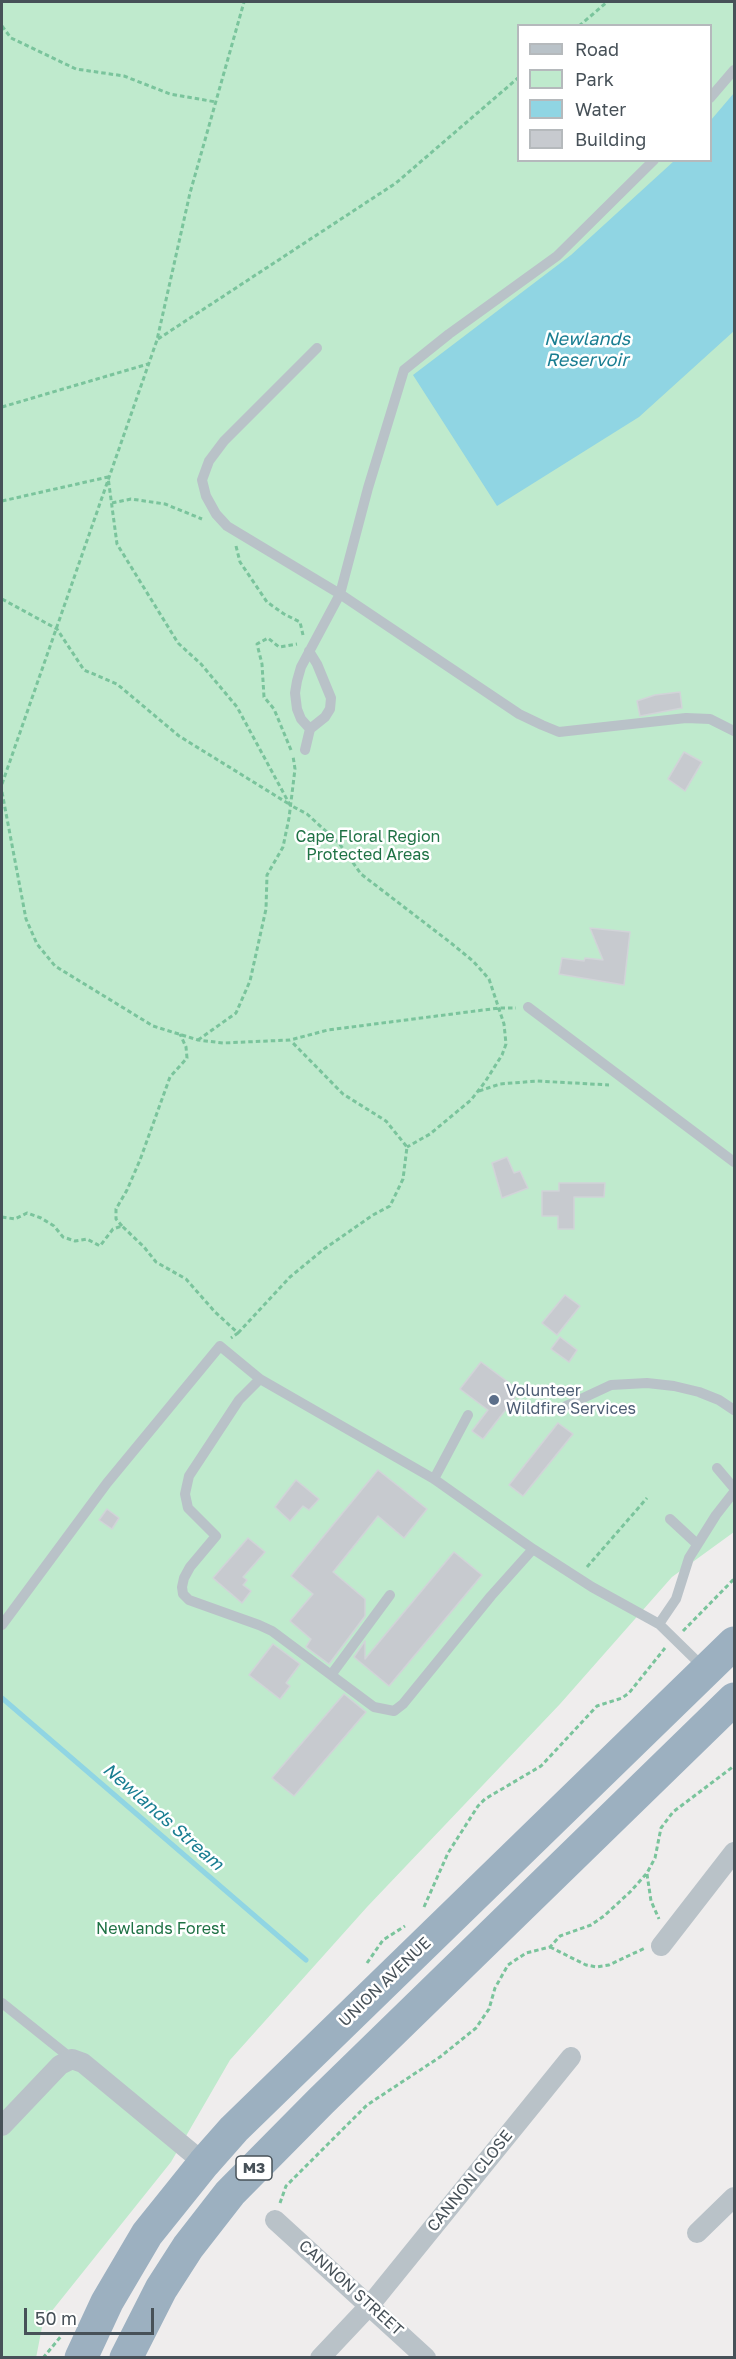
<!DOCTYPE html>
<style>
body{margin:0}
#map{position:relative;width:736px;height:2359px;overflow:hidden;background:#efeded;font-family:"Golos Text",sans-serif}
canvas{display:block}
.frame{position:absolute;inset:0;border:3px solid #475158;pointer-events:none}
.legend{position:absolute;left:517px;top:24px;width:195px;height:138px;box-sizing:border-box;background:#fff;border:2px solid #b5b9bc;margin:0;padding:8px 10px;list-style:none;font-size:18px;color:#475158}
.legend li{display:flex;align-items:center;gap:12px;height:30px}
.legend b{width:30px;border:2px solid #b5b9bc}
.scale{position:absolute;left:24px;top:2308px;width:130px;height:27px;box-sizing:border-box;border:3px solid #475158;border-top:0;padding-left:8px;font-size:18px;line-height:21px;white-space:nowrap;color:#475158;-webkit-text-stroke:4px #fff;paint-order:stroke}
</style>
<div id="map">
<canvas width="736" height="2359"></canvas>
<div class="frame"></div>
<ul class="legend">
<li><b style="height:8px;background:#b9c2c8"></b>Road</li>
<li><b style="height:16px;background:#bfeacd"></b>Park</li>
<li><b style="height:16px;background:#90d5e3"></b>Water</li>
<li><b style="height:16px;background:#c7cacf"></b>Building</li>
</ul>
<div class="scale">50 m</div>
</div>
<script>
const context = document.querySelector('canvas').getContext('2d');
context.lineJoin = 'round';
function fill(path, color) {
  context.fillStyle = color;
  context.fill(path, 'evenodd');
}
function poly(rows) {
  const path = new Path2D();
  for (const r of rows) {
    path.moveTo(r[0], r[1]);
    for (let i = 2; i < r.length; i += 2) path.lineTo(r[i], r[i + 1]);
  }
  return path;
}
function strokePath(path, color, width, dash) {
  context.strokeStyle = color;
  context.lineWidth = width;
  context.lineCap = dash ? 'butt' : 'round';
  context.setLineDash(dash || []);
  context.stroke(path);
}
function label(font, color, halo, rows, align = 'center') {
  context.font = font + ' "Golos Text",sans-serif';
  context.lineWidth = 5;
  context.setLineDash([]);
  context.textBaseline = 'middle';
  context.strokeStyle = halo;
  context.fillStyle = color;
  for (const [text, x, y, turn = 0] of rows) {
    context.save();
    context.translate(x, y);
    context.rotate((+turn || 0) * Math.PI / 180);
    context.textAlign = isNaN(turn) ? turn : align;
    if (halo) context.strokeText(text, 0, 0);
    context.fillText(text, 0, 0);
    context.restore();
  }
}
fill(poly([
 [2,2,734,2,734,1532,672,1577,560,1704,367,1907,230,2060,171,2162,43,2322,36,2358,2,2357],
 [518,26,710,26,710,160,518,160]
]), '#bfeacd');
fill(poly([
 [734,93,734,331,639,417,497,506,413,375,571,255,674,161,710,160,711,120]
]), '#90d5e3');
strokePath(poly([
 [2,1698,306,1960]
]), '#90d5e3', 5);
const building = poly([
 [680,692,682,708,640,716,637,701,655,695,680,692],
 [684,752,702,762,685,791,668,779,684,752],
 [590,928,630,932,624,985,559,974,562,958,584,961,585,958,603,960,590,928],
 [507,1157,514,1173,520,1171,528,1188,502,1198,492,1163,507,1157],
 [559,1183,605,1183,604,1197,574,1197,574,1229,558,1229,558,1216,542,1216,542,1191,559,1191,559,1183],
 [565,1295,580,1306,557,1335,542,1323,565,1295],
 [560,1337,577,1350,569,1362,551,1349,560,1337],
 [481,1362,520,1391,483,1439,472,1431,488,1410,460,1389,481,1362],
 [558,1423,573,1434,523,1496,509,1485,558,1423],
 [378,1470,427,1509,404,1538,378,1516,333,1572,365,1599,365,1616,329,1664,306,1647,311,1639,290,1621,313,1594,291,1576,378,1470],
 [296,1480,319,1499,309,1510,303,1506,290,1521,275,1507,296,1480],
 [107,1509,119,1518,112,1529,99,1520,107,1509],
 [248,1538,265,1552,243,1577,247,1580,243,1585,251,1591,242,1603,213,1578,248,1538],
 [454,1552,482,1575,389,1686,354,1657,365,1641,365,1659,454,1552],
 [273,1644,300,1664,286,1683,290,1686,280,1699,249,1675,273,1644],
 [344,1694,366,1712,294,1796,272,1778,344,1694]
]);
fill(building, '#c7cacf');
strokePath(building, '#d1d4d8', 1.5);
strokePath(poly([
 [2,26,11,38,76,69,124,76,170,94,216,102],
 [579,26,607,2],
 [158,339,396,183,518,78],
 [2,407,148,364],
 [2,501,108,477,117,544,178,643,201,664,237,707,290,805,307,814,339,843,361,874,451,943,473,961,489,979,504,1024,506,1044,502,1055,485,1082,471,1100,430,1134,407,1147],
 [112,503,131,499,165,504,202,519],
 [236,546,240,562,267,602,284,614,300,622,303,635],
 [2,599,57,629,84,670,117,684,179,736,289,804],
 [291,750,274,709,264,697,262,664,257,644,268,638,279,647,297,644],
 [2,784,157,340,190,193,244,2],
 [2,792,26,919,37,944,55,966,153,1026,198,1040,223,1043,290,1040,328,1030,499,1008,516,1008],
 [198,1040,236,1013,250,981,266,909,267,875,283,847,289,818,295,769,293,756],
 [479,1091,500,1084,537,1081,609,1085],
 [2,1217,15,1219,27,1213,41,1218,54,1226,63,1237,75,1241,87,1239,100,1246,113,1229,122,1226,144,1247,156,1262,186,1279,215,1312,238,1333,231,1338],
 [122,1226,116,1219,116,1209,127,1190,140,1160,170,1077,187,1058,186,1047,180,1034],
 [238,1333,290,1277,324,1249,373,1215,390,1206,403,1179,407,1147,386,1121,343,1094,291,1041],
 [587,1567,647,1498],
 [683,1631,734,1579],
 [647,1874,651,1901,659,1919],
 [424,1907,448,1853,478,1806,485,1799,541,1766,597,1706,622,1698,629,1693,665,1648],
 [550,1947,586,1965,597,1967,609,1965,645,1948],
 [367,1963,383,1940,405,1926],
 [280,2203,286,2186,367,2105,440,2057,476,2028,489,2009,495,1988,508,1965,526,1953,550,1947,560,1936,591,1925,604,1916,630,1892,647,1873,655,1858,661,1828,673,1812,734,1766],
 [43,2358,62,2335]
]), '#7ac49c', 3, [4.5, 3]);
strokePath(poly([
 [710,98,734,70],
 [317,348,224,441,209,461,202,480,206,496,216,514,227,526,340,594,519,714,542,725,559,732,686,718,710,719,734,731],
 [309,651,317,664,331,698,330,709,325,717,310,729],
 [305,750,310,729,301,719,297,709,295,693,297,681,301,667,340,594,368,488,404,370,449,334,557,256,654,160],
 [528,1007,734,1162],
 [260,1379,239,1400,189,1476,185,1494,188,1508,216,1536,190,1567,184,1578,182,1587,183,1594,189,1600,259,1625,272,1631,374,1707,394,1711,403,1704,491,1596,533,1549],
 [566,1406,611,1385,647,1383,674,1386,699,1392,719,1400,734,1410],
 [717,1468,734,1488],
 [434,1479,468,1415],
 [670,1519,697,1544],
 [659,1624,676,1599,689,1558,716,1515,734,1492],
 [2,1625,107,1483,220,1346,260,1379,434,1479,533,1549,592,1587,659,1624,704,1668],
 [331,1675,390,1595],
 [2,2003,72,2059]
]), '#b9c2c8', 10);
strokePath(poly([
 [661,1946,734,1852],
 [2,2126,60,2065,72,2059,83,2063,204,2163],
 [275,2220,426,2358],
 [697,2233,734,2197],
 [320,2358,370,2305,571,2057]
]), '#b9c2c8', 20);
strokePath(poly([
 [81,2358,107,2302,147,2234,204,2163,234,2129,734,1643],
 [126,2358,161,2289,188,2247,230,2193,321,2101,734,1699]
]), '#9cb0c0', 33);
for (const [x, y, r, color] of [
 [494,1400,6,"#5c6f8a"]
]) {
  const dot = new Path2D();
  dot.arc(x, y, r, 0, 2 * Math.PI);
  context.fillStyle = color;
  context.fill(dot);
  strokePath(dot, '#fff', 2);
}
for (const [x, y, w] of [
 [254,2168,36]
]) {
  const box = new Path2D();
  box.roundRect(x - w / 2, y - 12, w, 24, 4.5);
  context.fillStyle = '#fff';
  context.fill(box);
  strokePath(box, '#475158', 1.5);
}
label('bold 15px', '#475158', null, [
 ["M3",254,2168]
]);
label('16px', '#1f7245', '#fff', [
 ["Cape Floral Region",368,837],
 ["Protected Areas",368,855],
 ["Newlands Forest",161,1929]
]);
label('16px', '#4e5e75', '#fff', [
 ["Volunteer",506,1391],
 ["Wildfire Services",506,1409]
], 'left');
label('16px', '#475158', '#fff', [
 ["UNION AVENUE",385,1982,-44],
 ["CANNON CLOSE",470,2181,-51],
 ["CANNON STREET",351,2288,42]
]);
label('italic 18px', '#1a7e92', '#fff', [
 ["Newlands",587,339],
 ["Reservoir",587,360],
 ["Newlands Stream",163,1817,41]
]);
</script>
